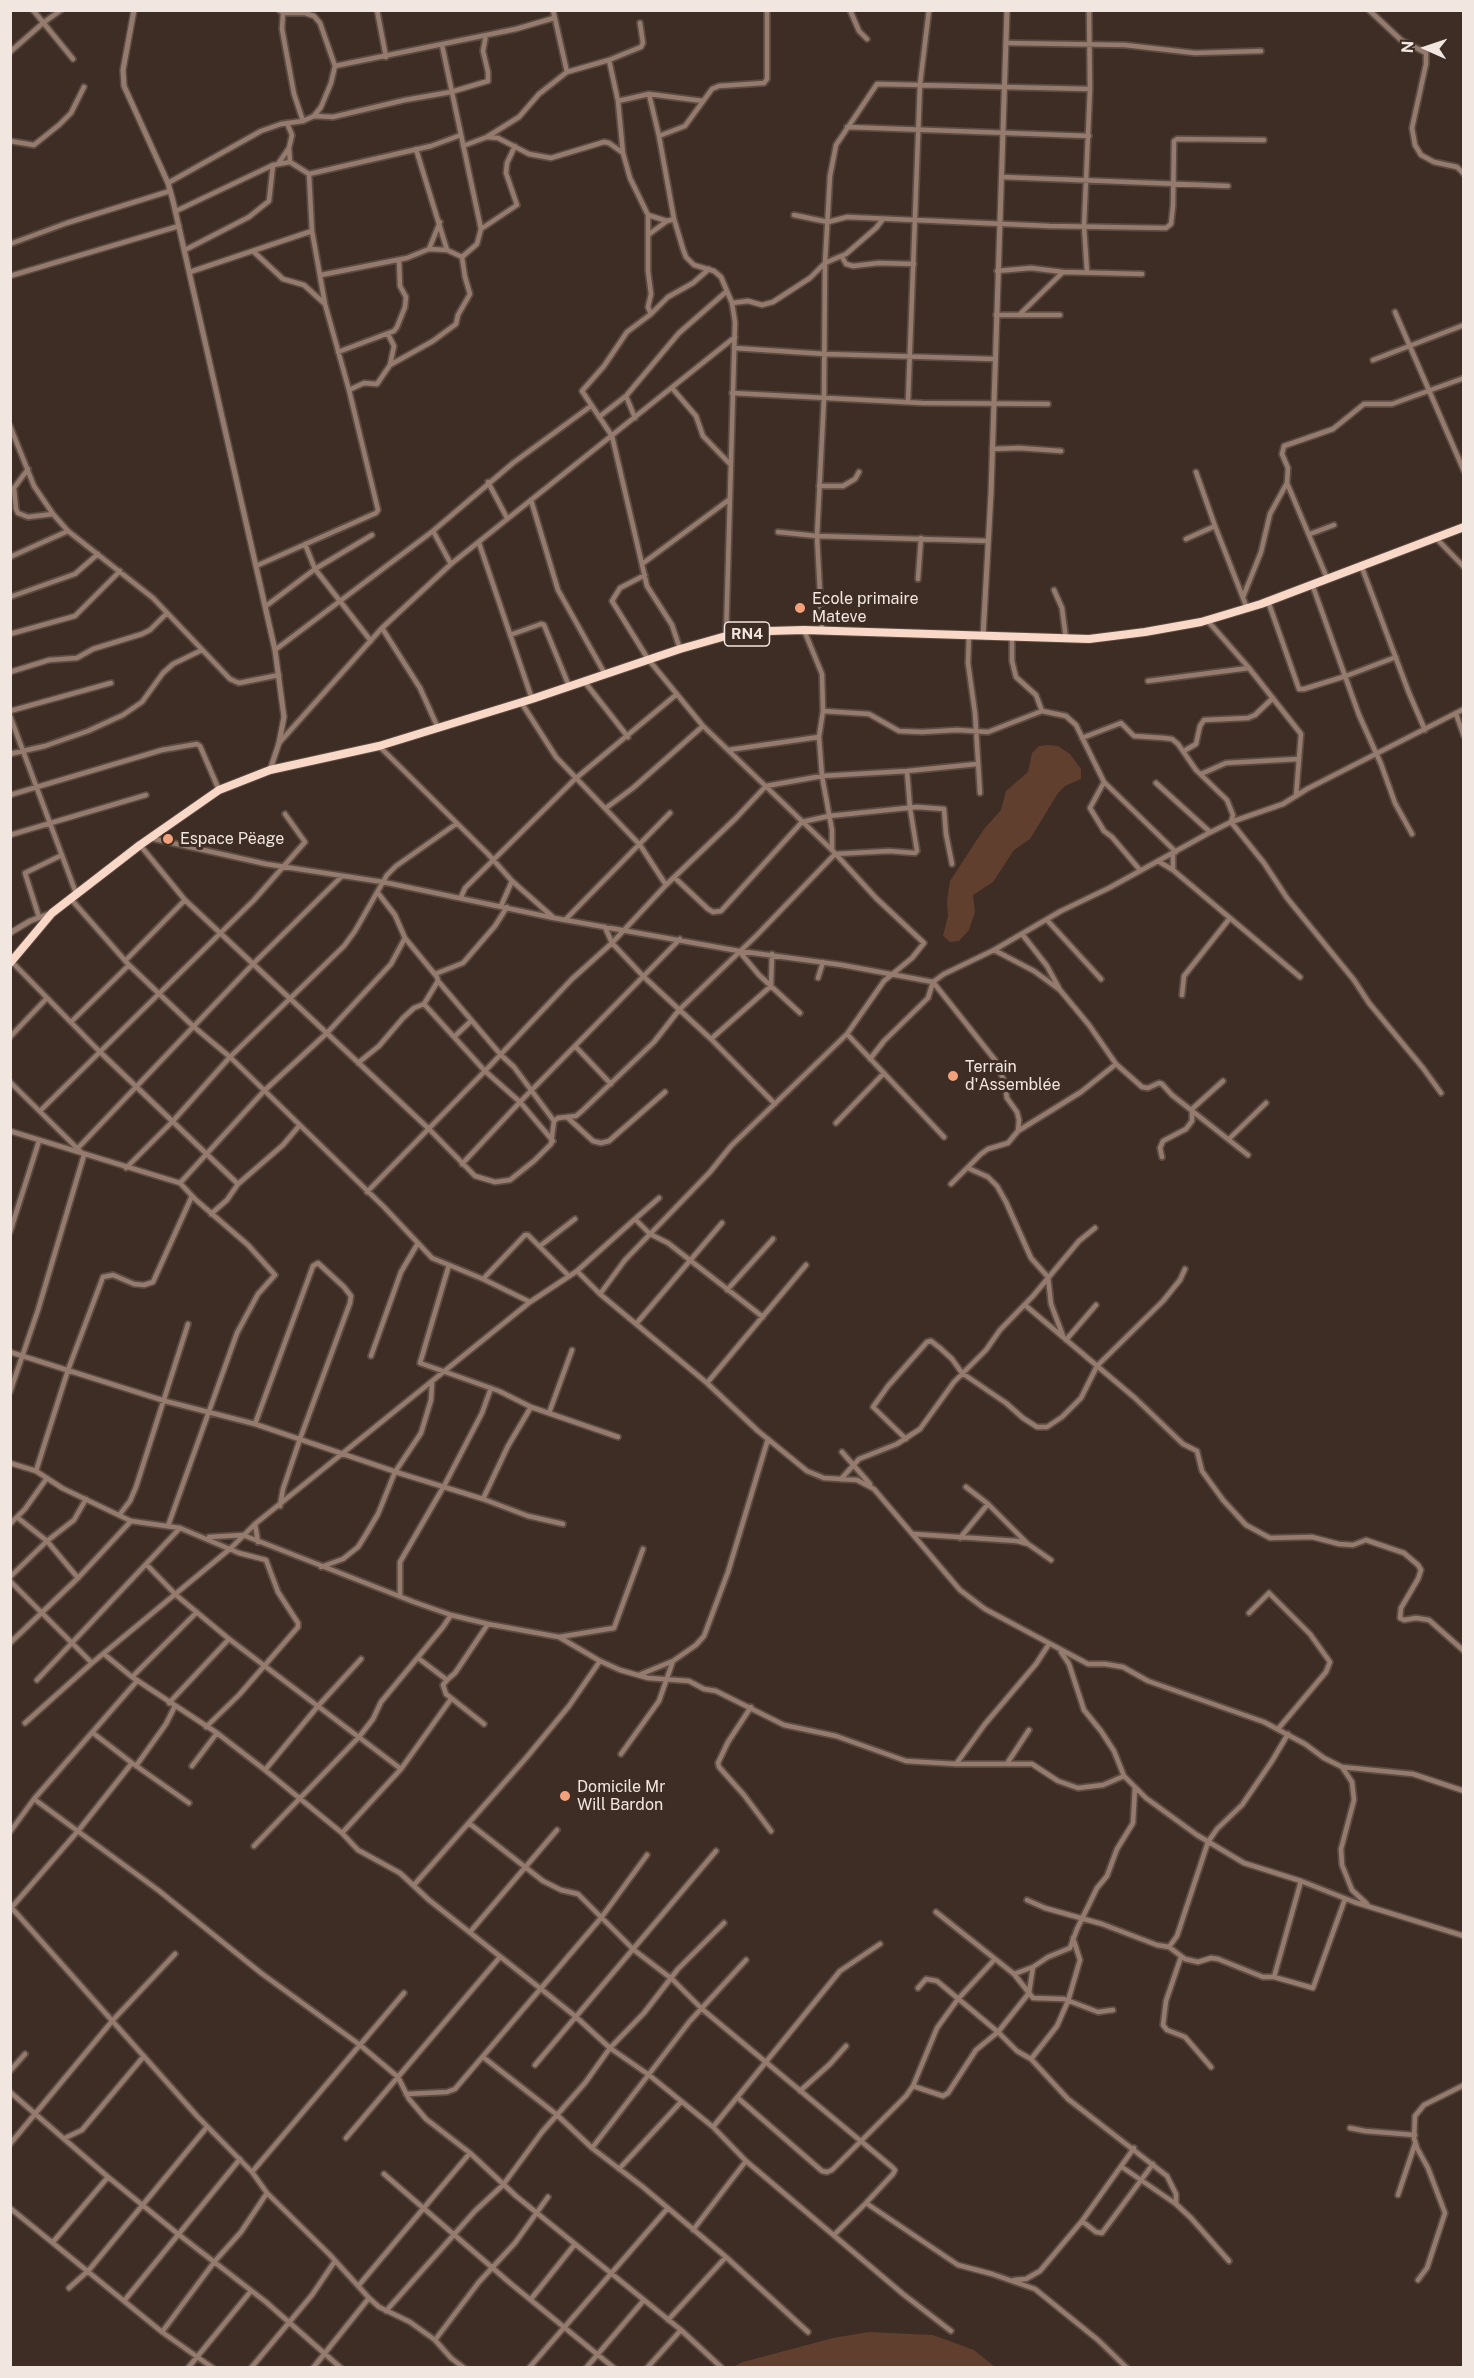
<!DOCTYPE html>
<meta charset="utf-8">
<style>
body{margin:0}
#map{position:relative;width:1474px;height:2378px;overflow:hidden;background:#3e2d24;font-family:"Public Sans",sans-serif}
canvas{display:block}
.frame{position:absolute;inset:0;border:12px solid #f2e6e0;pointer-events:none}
.north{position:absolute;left:1396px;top:18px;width:60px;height:60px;-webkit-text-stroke:4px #3e2d24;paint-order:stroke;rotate:273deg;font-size:16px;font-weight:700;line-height:24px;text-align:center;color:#f2e6e0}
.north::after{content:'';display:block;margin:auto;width:21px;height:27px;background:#f2e6e0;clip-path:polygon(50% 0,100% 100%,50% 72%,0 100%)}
</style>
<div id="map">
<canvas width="1474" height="2378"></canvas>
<div class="frame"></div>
<div class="north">N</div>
</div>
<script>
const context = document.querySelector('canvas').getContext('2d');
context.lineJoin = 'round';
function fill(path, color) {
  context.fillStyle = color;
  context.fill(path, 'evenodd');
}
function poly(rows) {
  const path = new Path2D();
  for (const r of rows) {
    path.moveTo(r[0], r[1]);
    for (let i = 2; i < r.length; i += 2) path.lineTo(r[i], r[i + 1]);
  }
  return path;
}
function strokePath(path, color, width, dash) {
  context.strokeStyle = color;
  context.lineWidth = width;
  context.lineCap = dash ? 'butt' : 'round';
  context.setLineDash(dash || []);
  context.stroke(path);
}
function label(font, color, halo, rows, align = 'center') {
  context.font = font + ' "Public Sans",sans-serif';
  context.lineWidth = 6;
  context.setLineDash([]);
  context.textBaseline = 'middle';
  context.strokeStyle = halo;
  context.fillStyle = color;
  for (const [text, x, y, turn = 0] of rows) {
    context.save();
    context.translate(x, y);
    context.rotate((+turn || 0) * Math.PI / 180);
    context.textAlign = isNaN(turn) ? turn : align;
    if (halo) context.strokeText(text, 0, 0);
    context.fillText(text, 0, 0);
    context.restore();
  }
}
fill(poly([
 [1048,745,1058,746,1070,754,1081,769,1081,779,1065,786,1058,793,1030,839,1014,850,993,882,973,895,975,912,969,930,959,941,950,942,943,936,948,916,947,900,950,881,984,829,1001,810,1006,791,1028,772,1032,753,1039,746],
 [869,2332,933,2335,974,2350,995,2367,733,2367,743,2362,833,2338]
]), '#613f2f');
const minor = poly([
 [33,10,73,59],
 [377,10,386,57],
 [553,10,567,72],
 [850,10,859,31,867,39],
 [1369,10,1401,40,1426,53,1426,64,1412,128,1415,145,1421,155,1434,162,1457,167,1464,174],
 [283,13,282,29,294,94,303,121],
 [1007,43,1125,45,1195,53,1261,51],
 [442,45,481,229,517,205,506,173,507,163,515,146],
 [10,52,43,23,61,10],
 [609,60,618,101,623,153],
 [335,66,516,29,554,18],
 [649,94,659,136],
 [618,101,649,94,703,101],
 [314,116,333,117,405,100,451,92,488,81,488,72,483,51,486,35],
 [287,123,292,135,289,148,290,162,309,174,312,231,325,304],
 [847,127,1089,136],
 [487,137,498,138,529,154,551,158,604,142,609,143,623,153,630,178,648,215,648,271,651,294,648,307,651,314],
 [10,141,34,145,59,125,71,113,84,87],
 [463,146,487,137,519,117,539,94,567,72,609,60,641,47,643,43,640,23],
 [416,149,447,250],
 [278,164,289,148],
 [309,174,431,146,461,135],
 [1002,177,1228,186],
 [168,183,261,131,281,124,303,121,314,116,321,107,331,83,335,66,320,23,314,16,305,13,283,13,279,10],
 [176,211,273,165,290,162],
 [648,215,667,221],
 [794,215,828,222,847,217,1049,226,1166,228,1171,224,1173,206,1174,141,1177,139,1264,140],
 [648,235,667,221,674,219],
 [10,244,67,223,170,191],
 [429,249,440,222],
 [185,250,249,217,269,201,273,165],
 [254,252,283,279,304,285,325,304,349,390,378,510,376,513,256,566],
 [462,257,477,244,481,229],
 [842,257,846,264,853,266,879,263,914,264],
 [997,271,1031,268,1063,272],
 [190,272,312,231],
 [1087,272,1084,226,1090,89,1089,10],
 [321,275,407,258,429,249,447,250,462,257,465,277,470,294,458,315,456,324,433,341,390,365,377,384,364,383,349,390],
 [10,276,179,226],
 [732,303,748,301,762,305,773,302,810,278,825,263,846,254,876,228,883,219],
 [1395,312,1464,471],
 [996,315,1060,315],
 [1019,315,1063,272,1142,274],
 [388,334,394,346,390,365],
 [734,348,825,354,994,359],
 [338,352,394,331,397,327,405,307,406,297,400,286,399,260],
 [1373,360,1464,325],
 [672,388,696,416,703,436,729,463],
 [732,393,922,403,1048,404],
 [626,396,635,418],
 [908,402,920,84,929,10],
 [599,417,626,396,679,333,727,291],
 [10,426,34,486,53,514,68,531,153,598,230,679,239,683,279,675],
 [992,449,1019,448,1061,451],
 [28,469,14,488,16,509,18,513,28,517,53,514],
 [1196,472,1215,526],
 [488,482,507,518],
 [1287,483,1327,578],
 [819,486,843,486,855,479,859,472],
 [531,500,558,590,605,674],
 [433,531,451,564],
 [778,532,817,536,988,541],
 [1310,534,1334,525],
 [1435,537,1464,567],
 [1186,539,1215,526,1247,608],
 [479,543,532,699],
 [305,544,315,569,371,641],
 [10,557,68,531],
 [642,564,730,499],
 [1361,565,1409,693,1425,730],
 [918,579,921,538],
 [1312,584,1359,715,1381,764,1395,803,1412,834],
 [1054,590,1062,608,1066,639],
 [10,597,75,574,98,554],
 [1243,597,1261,552,1270,514,1287,483,1288,468,1282,454,1284,446,1333,429,1364,404,1392,404,1464,378],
 [1268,601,1299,689,1304,689,1346,676,1396,657],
 [266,606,315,569,372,535],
 [1207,620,1249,668,1301,734,1296,796],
 [382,628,420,688,438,728],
 [804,630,822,674,823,711,819,737,822,776,832,830,832,850],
 [822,631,817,536,824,398,825,263,830,176,836,145,877,84,1090,89],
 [10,634,75,616,120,571],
 [510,635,541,624,544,625,569,686],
 [969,635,968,663,975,713,980,793],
 [726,636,735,322,732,303,721,277,714,271,694,265,686,257,683,249,674,219,659,136,685,126,712,89,719,86,764,83,767,79,767,10],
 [1012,637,1012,661,1016,677,1036,695,1042,711,1066,716,1076,725,1104,782,1176,852],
 [680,649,672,625,647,586,612,436,582,391,604,366,627,332,651,314,668,297,693,283,709,269],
 [275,650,433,531,513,463,591,406],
 [10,672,49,660,77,658,93,649,142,634,150,630,167,613],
 [584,681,628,737],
 [1148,681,1249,668],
 [521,702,556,757,640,845,666,885],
 [10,711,111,683],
 [823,711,869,714,899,731,922,732,957,730,988,732,1042,711],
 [1456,714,1464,736],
 [10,716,76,893],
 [1082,738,1121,723,1134,736,1164,738,1172,739,1178,744,1196,770,1227,800,1233,815,1231,822,1264,863,1287,898,1354,980,1369,1003,1423,1068,1441,1093],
 [279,743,382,628,451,564,735,337],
 [379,746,488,854,512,881,554,918],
 [728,750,819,737],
 [1184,751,1196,744,1200,726,1204,720,1248,718,1255,715,1273,698],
 [10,754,45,746,88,731,123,715,142,702,163,673,173,664,202,650],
 [1201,774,1226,763,1298,759],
 [1104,782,1090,808,1104,831,1112,837,1140,870],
 [1156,783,1210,832],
 [10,795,162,750,197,744,200,746,219,790],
 [606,808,633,788,703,726],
 [10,835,146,795],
 [150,838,266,864,383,882,554,918,739,951,842,965,933,982,995,1060,1004,1081,1007,1098,1017,1112,1019,1120,1018,1131,1008,1143,988,1149,981,1154,951,1184],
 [140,845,185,900,429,1129,475,1176,495,1182,510,1180,534,1161,551,1144,554,1121,558,1118,576,1116,582,1111,654,1042,679,1010,757,935,835,854,889,851,915,853,917,851,910,808,907,771],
 [1158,861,1173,870,1300,977],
 [1173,870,1173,853],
 [675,878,708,909,713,912,721,911,802,822,829,816,917,807,944,809,946,834,952,864],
 [461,897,465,888,575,779,677,694],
 [70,898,129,965,194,1027,230,1057,384,1207,432,1258,483,1279,530,1302,577,1271,600,1294,707,1383,758,1431,807,1471,824,1478,857,1480,874,1489,960,1590,985,1609,1088,1664,1105,1664,1123,1667,1148,1681,1264,1722,1305,1744,1324,1758,1342,1767,1352,1782,1354,1800,1341,1849,1342,1865,1352,1890,1367,1904],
 [501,906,512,881],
 [39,917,25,873,62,855],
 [565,920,670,813],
 [1047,920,1101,979],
 [605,927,612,943,644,977,711,1039,775,1104],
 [1022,934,1047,966,1059,988],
 [994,950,1034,971,1060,990,1089,1025,1116,1064,1142,1087,1148,1088,1159,1083,1162,1084,1172,1095,1248,1155],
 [739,951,759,975,800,1013],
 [125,961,185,900],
 [12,962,100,1052,238,1184],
 [435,974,463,963,495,926,507,907],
 [818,978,823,962],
 [438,981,501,1055,514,1067,554,1121],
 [1182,995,1184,976,1230,918],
 [71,1022,129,965],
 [847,1034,944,1137],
 [10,1037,47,998],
 [454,1037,471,1021],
 [711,1039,771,986,772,954],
 [575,1046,611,1084],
 [870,1059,884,1041,928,998,933,982,944,974,994,950,1061,911,1109,888,1207,834,1231,822,1283,804,1307,789,1464,709],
 [358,1063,379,1046,403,1018,414,1008,424,1004],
 [10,1082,84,1155,38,1310,10,1392],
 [40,1111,254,900,305,842,285,814],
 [568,1118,593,1141,601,1143,609,1141,665,1092],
 [836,1123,884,1073],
 [10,1131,180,1183,196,1200,248,1245,275,1275,258,1294,237,1333,168,1526],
 [1018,1131,1081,1092,1116,1064],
 [1229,1139,1266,1103],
 [553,1141,520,1102,485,1071,572,979,612,943,666,885,736,818,766,786,822,776,907,771,977,764],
 [77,1149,253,964,341,877],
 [1162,1157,1160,1148,1163,1141,1186,1129,1192,1121,1192,1109,1223,1081],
 [462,1164,520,1102,680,939],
 [126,1168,173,1121,230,1057,344,946,355,931,387,875,396,866,456,824],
 [968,1168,988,1177,997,1186,1006,1202,1031,1258,1048,1277,1051,1304,1063,1336],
 [180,1183,264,1091,327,1033,391,964,405,938],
 [367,1192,485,1071,424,1004,438,981,437,977,405,938,395,915,378,893],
 [211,1214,227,1200,238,1184,283,1145,299,1126],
 [635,1219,659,1198],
 [10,1232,39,1141],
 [540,1246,575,1219],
 [449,1265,420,1363,499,1391,531,1407,618,1437],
 [577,1271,635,1219,650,1234,668,1243,763,1317],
 [483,1279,525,1235,528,1235,569,1276],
 [727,1290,773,1239],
 [600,1294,625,1260,710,1172,731,1146,847,1034,884,981,912,958,924,943,876,898,832,850,703,726,648,659,612,601,620,588,645,575],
 [1025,1305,1135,1398,1183,1444,1197,1451,1202,1471,1223,1500,1246,1525,1270,1538,1312,1537,1339,1544,1353,1545,1366,1540,1404,1553,1418,1565,1421,1570,1418,1579,1401,1608,1400,1618,1404,1620,1416,1618,1429,1620,1464,1651],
 [636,1324,722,1223],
 [1066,1340,1096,1305],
 [10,1352,165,1401,255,1424,402,1474,483,1499,528,1516,563,1524],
 [371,1356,401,1272,418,1243],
 [707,1383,806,1265],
 [549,1413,572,1350],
 [255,1424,313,1266,318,1263,344,1287,351,1296,350,1303,300,1439,283,1489,280,1506],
 [906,1439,873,1407,888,1386,927,1342,931,1341,940,1348,952,1359,962,1373,1006,1403,1023,1418,1037,1427,1047,1427,1062,1417,1081,1398,1097,1366,1163,1301,1180,1280,1185,1269],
 [842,1452,870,1484],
 [10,1463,36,1471,62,1488,131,1521,180,1528,239,1553,266,1560,278,1592,298,1623,298,1627,239,1695,206,1727],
 [36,1471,68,1370,103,1277,113,1275,134,1284,144,1285,153,1282,192,1196],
 [841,1479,859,1459,897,1444,920,1429,954,1382,986,1350,1000,1330,1033,1296,1079,1241,1095,1228],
 [966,1487,988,1504,1028,1544],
 [483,1499,508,1446,531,1407],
 [120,1514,130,1501,136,1487,188,1324],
 [18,1518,47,1541,78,1578],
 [10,1524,25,1509,47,1478],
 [255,1524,258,1542],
 [914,1534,1017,1541,1028,1544,1051,1560],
 [209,1537,243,1535,414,1602,451,1615,488,1624],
 [960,1538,988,1504],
 [147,1565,176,1595,229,1639,401,1769],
 [321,1567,343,1559,358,1547,365,1536,378,1514,395,1472,421,1433,431,1400,432,1383],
 [10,1577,47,1541,74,1520,86,1499],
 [10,1581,92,1663],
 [400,1595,400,1562,444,1486,482,1413,491,1388],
 [1249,1613,1269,1593,1310,1634,1330,1662,1326,1672,1278,1729],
 [559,1637,600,1661,620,1670,648,1678,689,1681,704,1689,716,1691,784,1725,836,1736,906,1761,956,1764,1032,1764,1058,1781,1078,1788,1103,1785,1124,1776],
 [10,1643,78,1578,131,1521],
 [1061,1652,1069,1664,1084,1710,1101,1731,1114,1751,1124,1776,1146,1798,1197,1835,1244,1863,1301,1881],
 [104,1654,132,1677,217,1733,265,1770,342,1833,358,1850,400,1873,429,1900,575,2016,610,2048,649,2075,713,2127,746,2161,903,2294,951,2331],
 [418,1658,447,1680,443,1685,446,1694,484,1724],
 [639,1675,673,1661,696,1645,704,1636,728,1572,768,1439],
 [132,1677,197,1612],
 [37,1680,180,1528],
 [447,1680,455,1673,488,1624,559,1637,614,1628,643,1549],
 [169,1703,229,1639],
 [751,1707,728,1742,718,1763,719,1767,744,1795,771,1831],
 [25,1723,92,1663,231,1548,255,1524,530,1302],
 [93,1733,132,1763,189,1803],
 [621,1754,659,1701,673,1661],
 [1008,1762,1029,1730],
 [956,1764,985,1724,1036,1664,1049,1644],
 [136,1766,166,1724,175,1706],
 [192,1766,217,1733],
 [1342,1767,1413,1774,1464,1791],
 [265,1770,318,1706,361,1659],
 [34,1799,158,1890,261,1973,360,2045,398,2077,409,2099,426,2119,470,2153,516,2196,681,2330,721,2367],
 [470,1824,543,1881,561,1890,578,1894,634,1950,672,1979,702,2009,892,2167,895,2170,893,2174,866,2203],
 [10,1832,34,1799,137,1681],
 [342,1833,401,1769,451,1699],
 [254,1846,359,1737,373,1719,381,1702,443,1627,451,1615],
 [414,1885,526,1758,569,1706,600,1661],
 [1027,1900,1045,1908,1102,1924,1157,1945,1169,1947,1185,1959,1198,1962,1211,1958,1218,1959,1263,1977,1274,1977,1301,1881,1354,1902,1464,1936],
 [10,1906,197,2116,252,2172,267,2193,330,2255,369,2298,379,2307,410,2322,435,2340,451,2358,464,2368],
 [12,1907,78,1831,132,1763],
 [936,1912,1014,1974,1033,1998,1064,1999,1098,2012,1113,2010],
 [470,1932,557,1830],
 [1169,1947,1177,1936,1208,1842,1217,1829,1242,1805,1272,1761,1288,1734],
 [1181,1957,1166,2001,1163,2025,1167,2030,1185,2037,1211,2067],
 [1014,1974,1033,1967,1048,1957,1070,1948,1077,1929,1097,1888,1107,1876,1117,1849,1133,1823,1135,1787],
 [1274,1977,1313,1988,1345,1899],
 [918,1988,926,1979,937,1981,998,2032,1017,2051,1031,2059,1068,2099,1167,2176,1176,2194,1176,2204,1191,2218,1229,2261],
 [483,2057,556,2114,592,2148,643,2187,726,2257,808,2332],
 [1031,2059,1057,2026,1068,2001,1080,1960,1073,1938],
 [535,2065,716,1851],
 [10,2071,25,2054],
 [913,2086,943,2096,948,2093,976,2050,998,2032,1029,1993,1033,1967],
 [800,2091,830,2064,846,2046],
 [10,2092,108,2177,178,2234,266,2302,341,2368],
 [406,2094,447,2092,455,2089,601,1918,647,1855],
 [738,2098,822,2171,827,2172,832,2170,906,2096,913,2086,937,2028,958,1999,995,1959],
 [713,2127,840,1971,880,1944],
 [1350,2128,1365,2131,1415,2135],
 [65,2138,82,2130,144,2056],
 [346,2138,500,1957],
 [10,2144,113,2020,175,1954],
 [592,2148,690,2021,746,1960],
 [1122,2167,1176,2204],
 [619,2169,681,2102],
 [252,2172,404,1993],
 [384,2174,510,2283,614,2368],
 [1398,2195,1415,2144],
 [10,2208,162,2332,213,2368],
 [1082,2221,1096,2232,1102,2233,1153,2164],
 [693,2230,746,2161],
 [834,2235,866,2203,958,2265,992,2274,1035,2289,1098,2340,1127,2368],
 [53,2242,108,2177],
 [1014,2280,1026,2279,1040,2271,1082,2221,1134,2148],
 [1418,2280,1427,2268,1445,2213,1428,2168,1417,2148,1414,2138,1415,2116,1424,2105,1464,2085],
 [359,2285,470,2153],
 [69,2288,89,2270,207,2127],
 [531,2299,575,2244],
 [124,2301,240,2159],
 [386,2311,475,2211,503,2185,542,2132,585,2083,610,2048,644,2013,678,1969,724,1923],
 [668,2320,726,2257],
 [162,2332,215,2261,241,2232,267,2193],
 [435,2340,479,2282,515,2243,548,2197],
 [188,2368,251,2291],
 [251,2368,312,2295,335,2261],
 [313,2368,369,2298],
 [529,2368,667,2209],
 [586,2368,644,2300],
 [647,2368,681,2330]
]);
const tertiary = poly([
 [134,10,123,70,124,86,168,183,173,201,275,650,284,717,279,743,270,770],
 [983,636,991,493,1007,10],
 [10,933,30,921,51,913]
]);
const trunk = poly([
 [10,963,52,913,140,845,219,790,270,770,379,746,532,699,680,649,726,636,769,631,804,630,1089,639,1145,632,1201,622,1261,604,1464,527]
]);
strokePath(minor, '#5b4b42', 8);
strokePath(tertiary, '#5b4b42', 8);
strokePath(trunk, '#5b4b42', 10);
strokePath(minor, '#957b6e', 4.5);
strokePath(tertiary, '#957b6e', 5);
strokePath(trunk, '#fad8c8', 8);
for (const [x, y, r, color] of [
 [800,608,6,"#f1a27b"],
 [168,839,6,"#f1a27b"],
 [953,1076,6,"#f1a27b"],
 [565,1796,6,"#f1a27b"]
]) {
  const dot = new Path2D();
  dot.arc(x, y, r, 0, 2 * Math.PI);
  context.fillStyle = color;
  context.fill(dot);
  strokePath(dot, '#3e2d24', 2);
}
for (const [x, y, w] of [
 [747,634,45]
]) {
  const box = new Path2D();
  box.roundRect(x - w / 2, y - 12, w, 24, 4.5);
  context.fillStyle = '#3e2d24';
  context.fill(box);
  strokePath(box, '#f2e6e0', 1.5);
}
label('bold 15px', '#f2e6e0', null, [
 ["RN4",747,634]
]);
label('16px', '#f2e6e0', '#3e2d24', [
 ["Ecole primaire",812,599],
 ["Mateve",812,617],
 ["Espace Pëage",180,839],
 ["Terrain",965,1067],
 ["d'Assemblée",965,1085],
 ["Domicile Mr",577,1787],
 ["Will Bardon",577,1805]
], 'left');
</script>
